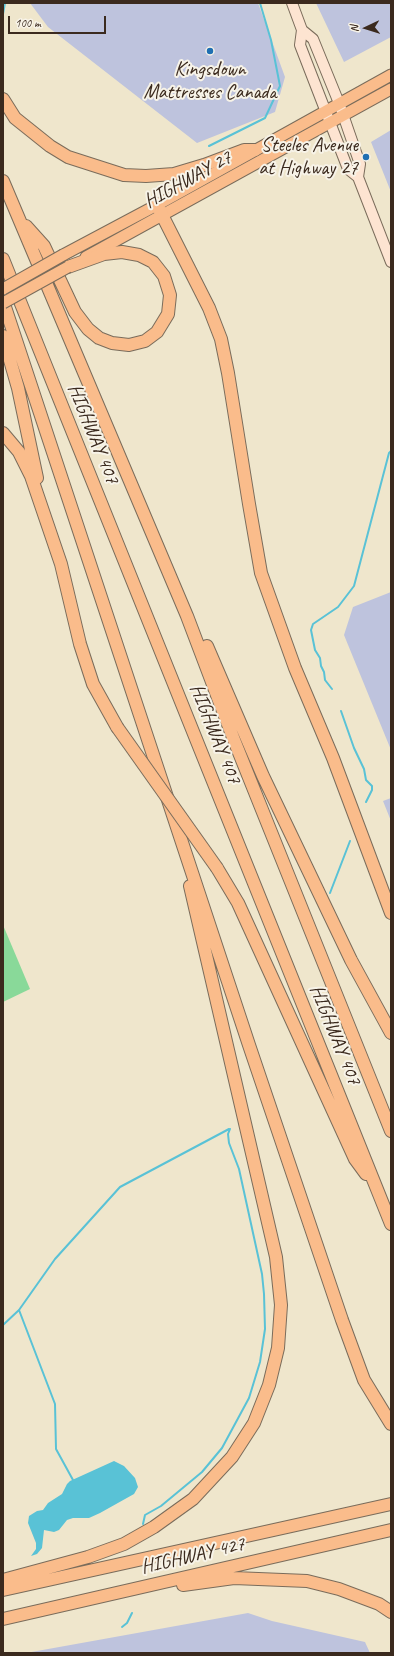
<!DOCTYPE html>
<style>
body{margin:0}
#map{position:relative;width:394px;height:1656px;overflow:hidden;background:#efe6cc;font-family:Caveat,sans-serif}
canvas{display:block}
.frame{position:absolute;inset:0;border:4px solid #3b2a1e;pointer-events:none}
.north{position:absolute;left:346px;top:8px;width:40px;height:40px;-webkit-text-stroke:3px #f7f3e8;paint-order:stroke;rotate:266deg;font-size:11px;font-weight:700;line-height:16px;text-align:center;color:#3b2a1e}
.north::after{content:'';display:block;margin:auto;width:14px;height:18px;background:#3b2a1e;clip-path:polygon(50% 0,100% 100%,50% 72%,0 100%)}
.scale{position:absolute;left:8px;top:16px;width:98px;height:18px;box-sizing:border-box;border:2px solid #3b2a1e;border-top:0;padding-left:5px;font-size:12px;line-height:14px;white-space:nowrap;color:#3b2a1e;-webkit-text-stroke:3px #f7f3e8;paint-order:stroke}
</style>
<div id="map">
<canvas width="394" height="1656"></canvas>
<div class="frame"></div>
<div class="north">N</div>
<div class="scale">100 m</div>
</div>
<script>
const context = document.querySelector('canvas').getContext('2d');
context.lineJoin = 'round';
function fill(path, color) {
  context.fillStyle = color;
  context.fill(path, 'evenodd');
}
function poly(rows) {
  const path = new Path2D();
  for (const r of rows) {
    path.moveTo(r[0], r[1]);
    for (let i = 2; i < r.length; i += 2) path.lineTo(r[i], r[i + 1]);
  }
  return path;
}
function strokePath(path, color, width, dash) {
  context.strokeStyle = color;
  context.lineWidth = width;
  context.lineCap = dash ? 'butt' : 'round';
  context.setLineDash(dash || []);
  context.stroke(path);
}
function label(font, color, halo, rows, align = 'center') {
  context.font = font + ' Caveat,sans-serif';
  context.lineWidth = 4;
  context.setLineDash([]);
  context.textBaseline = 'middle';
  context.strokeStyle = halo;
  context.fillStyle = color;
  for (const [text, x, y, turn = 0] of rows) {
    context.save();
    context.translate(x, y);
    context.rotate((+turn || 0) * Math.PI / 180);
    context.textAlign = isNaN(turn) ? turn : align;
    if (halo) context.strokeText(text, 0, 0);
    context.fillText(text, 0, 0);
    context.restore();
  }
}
fill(poly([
 [30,3,258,3,285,77,275,112,197,143,48,27],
 [316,3,391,3,391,37,344,62],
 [391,130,391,192,371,142],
 [391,592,391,750,344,635,353,607],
 [391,798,391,821,383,801],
 [248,1613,272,1621,365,1642,370,1653,26,1653]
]), '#bec3dd');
fill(poly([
 [3,925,30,989,3,1002]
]), '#89d999');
fill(poly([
 [114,1461,124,1466,135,1478,138,1487,134,1494,100,1513,89,1518,73,1518,67,1520,59,1530,54,1532,44,1530,42,1548,37,1554,31,1556,36,1549,36,1543,28,1523,29,1516,37,1511,43,1510,48,1503,62,1494,67,1484,70,1481]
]), '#59c2d6');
strokePath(poly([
 [3,14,5,3],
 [209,146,265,118,280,86,271,40,260,3],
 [332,689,325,680,324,672,321,666,320,658,315,650,311,630,313,624,338,607,354,586,389,453,391,451],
 [341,711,354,748,364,769,366,780,372,786,372,790,366,802],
 [330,893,350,841],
 [19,1310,55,1404,56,1449,73,1480],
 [3,1325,19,1310,55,1259,120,1187,229,1129],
 [143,1524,145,1515,161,1506,202,1472,222,1448,249,1398,260,1362,265,1329,264,1294,262,1274,239,1169,229,1143,228,1134,230,1129],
 [122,1627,127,1623,132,1613]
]), '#59c2d6', 2);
const secondary = poly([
 [292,3,302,30,300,45,348,169,358,177,391,262],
 [302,30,313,39,339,103,360,164,358,177]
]);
const primary = poly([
 [63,255,157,205,391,75],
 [86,257,391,89]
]);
const highway = poly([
 [3,99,15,118,50,146,68,157,124,175,146,176,174,174,204,165,244,150,255,150],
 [3,181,187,616,234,740,391,1131],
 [157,205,209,308,221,339,228,373,249,504,261,573,295,668,333,758,391,913],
 [26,226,44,246,75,312,88,329,99,338,112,343,129,345,145,341,157,332,168,314,170,295,164,276,153,262,139,255,122,252,104,254,68,267],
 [3,259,391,1224],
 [3,301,249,1045,342,1320,364,1380,391,1424],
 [3,336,18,388,37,478],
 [3,433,19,452,31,476,61,564,80,644,93,684,117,727],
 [207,646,263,776,351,960,391,1033],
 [217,868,238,903,355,1159,366,1174],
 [3,1580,88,1557,124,1544,154,1527,193,1499,232,1457,254,1423,269,1385,278,1348,281,1305,276,1257,190,886],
 [183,1585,234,1578,307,1581,339,1589,379,1604,391,1612],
 [3,1590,391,1504],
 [3,1619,391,1530]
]);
strokePath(secondary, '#7a6c5b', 12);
strokePath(primary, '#7a6c5b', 13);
strokePath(highway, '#7a6c5b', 14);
strokePath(secondary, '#fde4d1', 10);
strokePath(primary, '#fabc8b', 11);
strokePath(highway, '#fabc8b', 12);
const primaryBridge = poly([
 [3,289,63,255],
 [3,303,68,267]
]);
const highwayBridge = poly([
 [117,727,217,868]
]);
strokePath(primaryBridge, '#7a6c5b', 13, []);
strokePath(highwayBridge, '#7a6c5b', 14, []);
strokePath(primaryBridge, '#fabc8b', 11);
strokePath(highwayBridge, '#fabc8b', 12);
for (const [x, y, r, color] of [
 [210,51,4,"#1f6fb2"],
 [366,157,4,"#1f6fb2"]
]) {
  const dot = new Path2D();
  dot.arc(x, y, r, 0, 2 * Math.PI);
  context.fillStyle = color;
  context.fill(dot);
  strokePath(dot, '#f7f3e8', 1.5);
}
label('20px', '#3b2a1e', '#f7f3e8', [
 ["Kingsdown",210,70],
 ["Mattresses Canada",210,93],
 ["Steeles Avenue",358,146,"right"],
 ["at Highway 27",358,169,"right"]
]);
label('20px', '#3b2a1e', '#f7f3e8', [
 ["HIGHWAY 27",188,180,-29],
 ["HIGHWAY 407",93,434,68],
 ["HIGHWAY 407",215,734,68],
 ["HIGHWAY 407",335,1035,68],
 ["HIGHWAY 427",193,1556,-13]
]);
</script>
